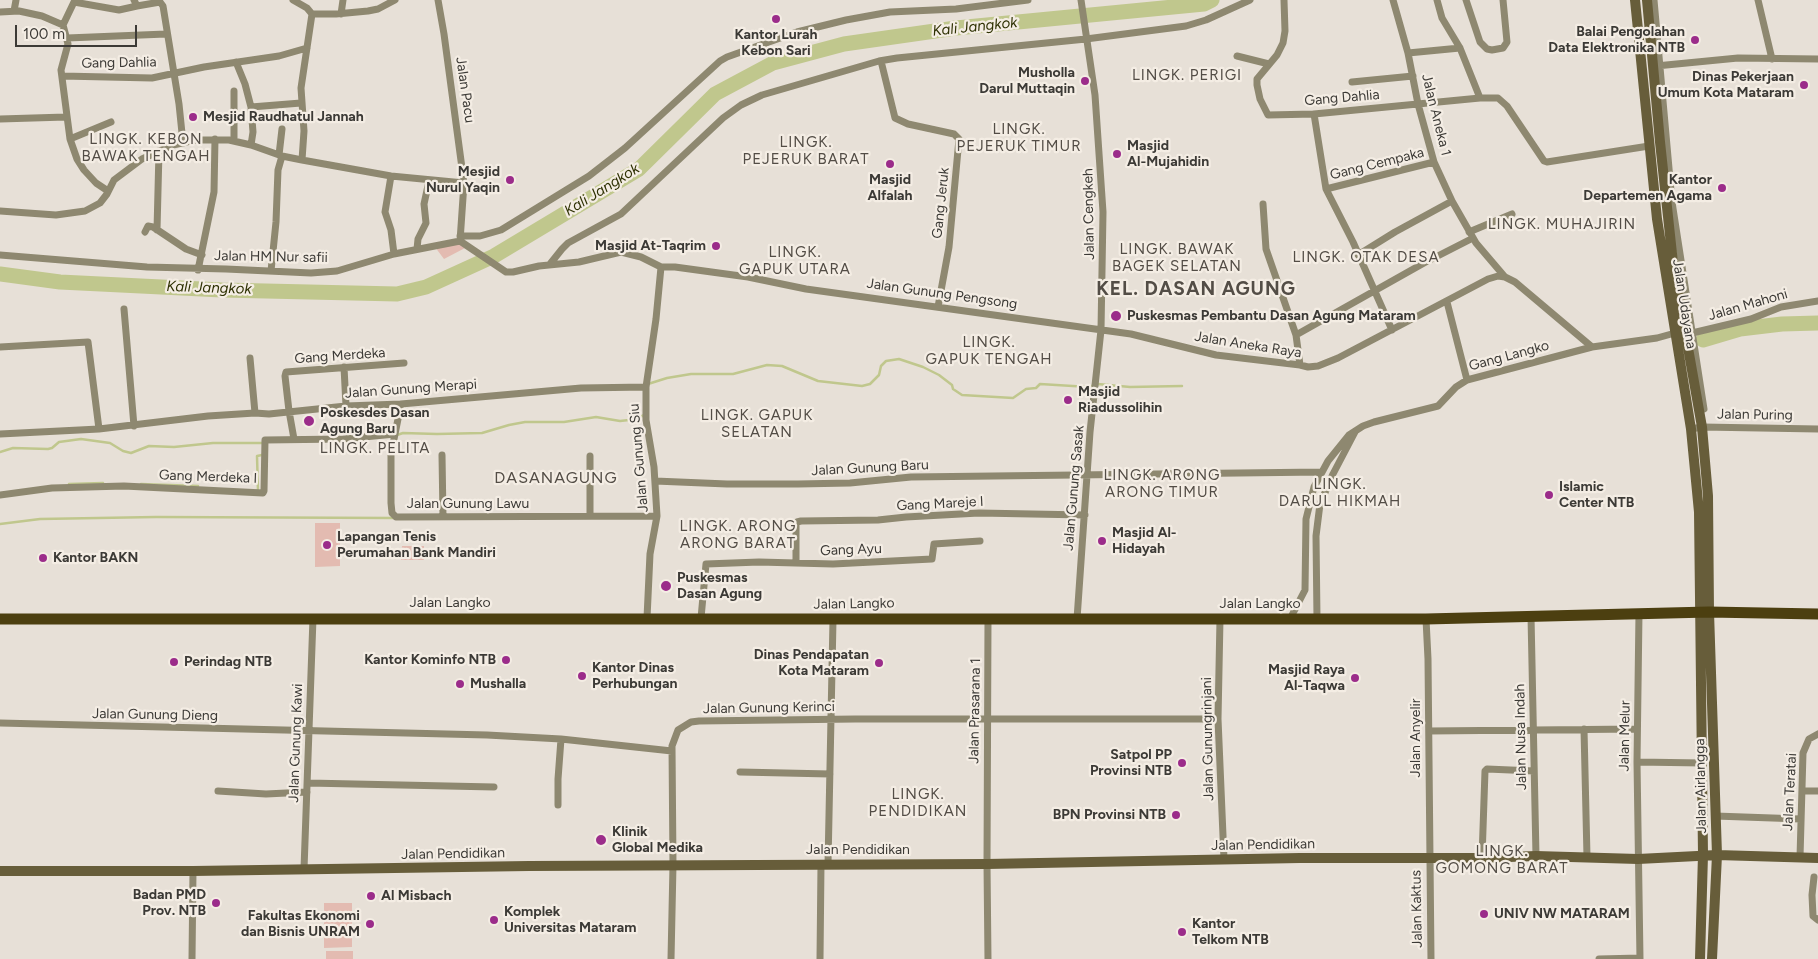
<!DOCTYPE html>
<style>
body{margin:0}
#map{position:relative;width:1818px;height:959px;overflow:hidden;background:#e7e0d7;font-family:Figtree,sans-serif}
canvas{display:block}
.scale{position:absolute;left:15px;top:25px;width:122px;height:22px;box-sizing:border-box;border:2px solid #3c3a36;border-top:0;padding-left:6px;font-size:15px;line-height:18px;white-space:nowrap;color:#3c3a36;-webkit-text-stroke:4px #f4ede4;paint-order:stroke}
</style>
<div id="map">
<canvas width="1818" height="959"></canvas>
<div class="scale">100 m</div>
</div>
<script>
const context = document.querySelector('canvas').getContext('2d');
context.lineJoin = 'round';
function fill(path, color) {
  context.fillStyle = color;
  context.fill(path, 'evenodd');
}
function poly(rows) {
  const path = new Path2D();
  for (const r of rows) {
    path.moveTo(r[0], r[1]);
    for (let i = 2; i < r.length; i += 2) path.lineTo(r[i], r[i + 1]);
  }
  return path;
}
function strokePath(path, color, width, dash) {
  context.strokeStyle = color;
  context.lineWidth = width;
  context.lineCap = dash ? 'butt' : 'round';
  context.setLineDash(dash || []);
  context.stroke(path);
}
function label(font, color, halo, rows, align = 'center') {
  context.font = font + ' Figtree,sans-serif';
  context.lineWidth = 4.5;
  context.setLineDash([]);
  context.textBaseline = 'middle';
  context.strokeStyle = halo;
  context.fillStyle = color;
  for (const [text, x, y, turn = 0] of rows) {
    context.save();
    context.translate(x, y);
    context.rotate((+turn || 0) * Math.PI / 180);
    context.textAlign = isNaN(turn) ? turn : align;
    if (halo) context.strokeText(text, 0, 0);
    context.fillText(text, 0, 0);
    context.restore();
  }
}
fill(poly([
 [460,244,465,248,444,259,435,247],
 [315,523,340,523,340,566,315,567],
 [402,546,424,546,424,560,401,560],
 [324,903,352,903,352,947,324,948],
 [326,951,353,951,353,959,326,959]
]), '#e3bbb1');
strokePath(poly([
 [648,384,667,378,691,374,733,374,767,365,782,366,818,381,862,386,870,384,879,375,881,366,886,361,899,359,923,367,939,375,952,385,953,389,962,395,1013,398,1026,389,1036,388,1040,384,1089,387,1098,384,1130,387,1182,386],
 [397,435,403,433,437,434,482,433,509,425,525,422,564,422,596,417,620,421,638,419,645,414],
 [0,452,13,448,48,449,52,448,59,442,81,439,110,443,123,451,131,453,149,446,174,447,213,443,265,443],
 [69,484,103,483],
 [141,484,198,486],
 [256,491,258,491,257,456,262,455],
 [0,524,40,519,156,517,395,518]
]), '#c0c78d', 2.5);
strokePath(poly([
 [0,274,60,282,222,290,397,294,426,287,494,256,639,169,715,94,773,63,844,44,956,28,1204,4,1212,0],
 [1703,340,1740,329,1782,324,1818,323]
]), '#c0c78d', 15);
strokePath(poly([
 [75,0,74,2,119,10,137,6],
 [134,0,137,6,160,2,163,6,179,104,183,143],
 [293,0,307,8,312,14],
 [438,0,444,34,464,183,460,241],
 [1284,0,1285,31,1283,43,1277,55,1257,79,1257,85,1260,99,1268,115,1314,114,1480,98],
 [1393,0,1408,53,1418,104,1434,162,1452,201,1476,243,1505,277],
 [1437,0,1442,18,1460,48,1480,98,1498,98,1507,106,1544,161,1547,162,1649,146],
 [1466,0,1480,42,1487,49,1492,50,1503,48,1507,42,1503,0],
 [1654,0,1672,202,1704,409],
 [1758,0,1772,59],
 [14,11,16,0],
 [0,12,19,11,42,16,63,25,68,44,61,70,70,139,77,159,84,170,96,183,108,191],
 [341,14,343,0],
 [63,25,74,2],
 [67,38,166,34],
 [1408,53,1460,48],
 [1237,56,1269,64],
 [881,61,895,118,908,124,954,134,959,139,949,247,938,307],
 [236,62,245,84,251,107,253,132,251,145],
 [1656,66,1738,58,1818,59],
 [62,76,152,78,204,67,279,56,307,48],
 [1352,82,1413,76],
 [234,91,234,141],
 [251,107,301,103],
 [1314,114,1326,189,1353,242,1392,330],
 [0,119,66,117],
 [70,139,111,122],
 [279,155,282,129],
 [302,160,391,176,464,183],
 [391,176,385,212,391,230,394,254],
 [1326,189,1434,162],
 [1263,204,1266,249,1296,335,1300,365],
 [0,211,56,215,85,211,100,203,107,194,114,180,142,159,173,145,195,140,229,140,251,145,282,156,302,160,304,131,301,88,312,14,336,14,368,11,378,9,395,0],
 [157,230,159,151],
 [145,232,148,226,153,227,186,249,202,255],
 [1469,232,1512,214],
 [460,236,480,236,501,230,589,176,625,148,720,61,727,57,797,32,846,20,890,12,956,9,1028,0],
 [460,241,506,272,513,272,539,266,579,262,621,252,641,257,661,267,675,267,748,277,806,289,1131,334,1216,355,1300,365,1308,367,1318,366,1338,358,1488,279,1498,276,1505,277,1515,282,1592,347,1657,338,1675,333],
 [417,249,418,239,426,223,424,204,429,181],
 [0,255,147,267,226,269,311,273,337,271,394,254,460,241],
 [1358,255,1395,232,1452,201],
 [550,264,562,249,568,243,621,214,723,118,741,105,762,95,879,61,897,58,1086,39,1186,26,1206,20,1250,0],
 [198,270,214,192,215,139],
 [271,271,276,222,278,170,282,156],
 [1447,302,1467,380],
 [124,309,134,426],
 [1688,334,1751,319,1781,307,1818,301],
 [1296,335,1424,263,1473,238],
 [0,347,88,342,99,429],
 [250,358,255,413],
 [344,367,346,406],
 [401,404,391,454,391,503,392,513,396,517,657,516],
 [1691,429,1702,427,1818,429],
 [0,434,99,429,208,416,255,413,269,414,346,406,401,404,581,388,646,387],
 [294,439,289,411,285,376,286,372,404,363],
 [442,455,443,517],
 [655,481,727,484,798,484,850,483,911,477,1321,472],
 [0,495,52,488,124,486,263,493,264,491,265,440,343,439,395,434],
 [590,516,590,456],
 [796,563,796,525,797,522,801,521,878,520,906,517,979,513,1085,515],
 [1639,613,1637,762,1640,959],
 [1531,616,1536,856],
 [647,618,650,554,657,516,654,467,646,420,646,387,656,319,661,267],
 [701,618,706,564,759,562,833,564,932,559,934,544,980,541],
 [988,618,987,864,988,959],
 [1077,619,1090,432,1101,330,1103,212,1095,95,1081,0],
 [1220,619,1218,719,1224,859],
 [1290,619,1305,590,1306,519,1314,487,1328,461,1349,435,1363,426,1374,422,1438,406,1456,387,1467,380,1592,347],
 [1317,619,1316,536,1320,504,1333,474,1355,432],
 [1426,619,1428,659,1431,959],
 [0,723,487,735,561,739,672,751],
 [1584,729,1587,857],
 [1429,731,1637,729],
 [1637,762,1703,763],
 [740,772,830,774],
 [308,783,494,787],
 [218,791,266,794,307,792],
 [1802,791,1818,791],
 [558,805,558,779,561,739],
 [1715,816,1801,819],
 [1800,857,1803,753,1809,739,1818,734],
 [1482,858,1485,771,1487,769,1534,771],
 [828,864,833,620],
 [304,869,313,618],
 [1814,877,1812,895,1813,916,1818,920],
 [192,959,193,871],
 [671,959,673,865,672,746,678,730,691,722,699,721,855,719,1218,719],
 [820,959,821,864],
 [1599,959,1640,958]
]), '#8e8870', 7);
strokePath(poly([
 [1635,0,1657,219,1691,429,1699,512,1703,855,1700,959],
 [1647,0,1660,142,1673,263,1702,427,1708,496,1709,612,1717,855,1712,959],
 [0,871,193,871,529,866,987,864,1300,858,1482,858,1536,856,1638,859,1717,855,1818,858]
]), '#675d3a', 10);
strokePath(poly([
 [0,619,1426,619,1709,612,1818,614]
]), '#4c3f10', 11);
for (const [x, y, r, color] of [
 [776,19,5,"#9b2c8a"],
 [1695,40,5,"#9b2c8a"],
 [1085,81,5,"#9b2c8a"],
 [1804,85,5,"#9b2c8a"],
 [193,117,5,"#9b2c8a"],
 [1117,154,5,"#9b2c8a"],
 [890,164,5,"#9b2c8a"],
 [510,180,5,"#9b2c8a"],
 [1722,188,5,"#9b2c8a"],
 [716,246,5,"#9b2c8a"],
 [1116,316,6,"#9b2c8a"],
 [1068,400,5,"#9b2c8a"],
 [309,421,6,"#9b2c8a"],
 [1549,495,5,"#9b2c8a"],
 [1102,541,5,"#9b2c8a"],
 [327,545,5,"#9b2c8a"],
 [43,558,5,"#9b2c8a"],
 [666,586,6,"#9b2c8a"],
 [506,660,5,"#9b2c8a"],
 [174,662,5,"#9b2c8a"],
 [879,663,5,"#9b2c8a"],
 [582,676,5,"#9b2c8a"],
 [1355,678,5,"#9b2c8a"],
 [460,684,5,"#9b2c8a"],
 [1182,763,5,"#9b2c8a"],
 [1176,815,5,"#9b2c8a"],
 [601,840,6,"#9b2c8a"],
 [371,896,5,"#9b2c8a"],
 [216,903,5,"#9b2c8a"],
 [1484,914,5,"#9b2c8a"],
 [494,920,5,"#9b2c8a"],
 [370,924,5,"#9b2c8a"],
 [1182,932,5,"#9b2c8a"]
]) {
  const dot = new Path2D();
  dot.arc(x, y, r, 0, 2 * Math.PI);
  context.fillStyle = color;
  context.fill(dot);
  strokePath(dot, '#f4ede4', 2);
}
label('bold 14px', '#3c3a36', '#f4ede4', [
 ["Balai Pengolahan",1685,32,"right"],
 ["Data Elektronika NTB",1685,48,"right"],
 ["Kantor Lurah",776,35,"center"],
 ["Kebon Sari",776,51,"center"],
 ["Musholla",1075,73,"right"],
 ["Darul Muttaqin",1075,89,"right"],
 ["Dinas Pekerjaan",1794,77,"right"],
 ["Umum Kota Mataram",1794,93,"right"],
 ["Mesjid Raudhatul Jannah",203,117],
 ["Masjid",1127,146],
 ["Al-Mujahidin",1127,162],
 ["Mesjid",500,172,"right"],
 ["Nurul Yaqin",500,188,"right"],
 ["Masjid",890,180,"center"],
 ["Alfalah",890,196,"center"],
 ["Kantor",1712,180,"right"],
 ["Departemen Agama",1712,196,"right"],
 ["Masjid At-Taqrim",706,246,"right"],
 ["Puskesmas Pembantu Dasan Agung Mataram",1127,316],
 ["Masjid",1078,392],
 ["Riadussolihin",1078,408],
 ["Poskesdes Dasan",320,413],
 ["Agung Baru",320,429],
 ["Islamic",1559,487],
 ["Center NTB",1559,503],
 ["Masjid Al-",1112,533],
 ["Hidayah",1112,549],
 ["Lapangan Tenis",337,537],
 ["Perumahan Bank Mandiri",337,553],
 ["Kantor BAKN",53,558],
 ["Puskesmas",677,578],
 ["Dasan Agung",677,594],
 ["Dinas Pendapatan",869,655,"right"],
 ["Kota Mataram",869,671,"right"],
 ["Kantor Kominfo NTB",496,660,"right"],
 ["Perindag NTB",184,662],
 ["Kantor Dinas",592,668],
 ["Perhubungan",592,684],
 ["Masjid Raya",1345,670,"right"],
 ["Al-Taqwa",1345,686,"right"],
 ["Mushalla",470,684],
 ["Satpol PP",1172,755,"right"],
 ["Provinsi NTB",1172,771,"right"],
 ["BPN Provinsi NTB",1166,815,"right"],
 ["Klinik",612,832],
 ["Global Medika",612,848],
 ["Badan PMD",206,895,"right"],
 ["Prov. NTB",206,911,"right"],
 ["Al Misbach",381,896],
 ["Komplek",504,912],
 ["Universitas Mataram",504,928],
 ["UNIV NW MATARAM",1494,914],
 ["Fakultas Ekonomi",360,916,"right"],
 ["dan Bisnis UNRAM",360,932,"right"],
 ["Kantor",1192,924],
 ["Telkom NTB",1192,940]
], 'left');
label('14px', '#3c3a36', '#f4ede4', [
 ["Gang Dahlia",119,63,-1],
 ["Jalan Pacu",465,90,82],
 ["Gang Dahlia",1342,98,-5],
 ["Jalan Aneka 1",1436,115,76],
 ["Gang Cempaka",1377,164,-14],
 ["Gang Jeruk",941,203,-84],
 ["Jalan Cengkeh",1089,214,-91],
 ["Jalan HM Nur safii",271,257,1],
 ["Jalan Gunung Pengsong",942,294,8],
 ["Jalan Udayana",1684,304,81],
 ["Jalan Mahoni",1748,305,-16],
 ["Jalan Aneka Raya",1248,345,9],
 ["Gang Merdeka",340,356,-4],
 ["Gang Langko",1509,356,-15],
 ["Jalan Gunung Merapi",411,389,-4],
 ["Jalan Puring",1755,415,1],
 ["Jalan Gunung Siu",639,458,-95],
 ["Jalan Gunung Baru",870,468,-3],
 ["Gang Merdeka I",208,477,2],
 ["Jalan Gunung Sasak",1074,488,-85],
 ["Jalan Gunung Lawu",468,504],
 ["Gang Mareje I",940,504,-3],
 ["Gang Ayu",851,550,-2],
 ["Jalan Langko",450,603],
 ["Jalan Langko",854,604,-1],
 ["Jalan Langko",1260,604],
 ["Jalan Gunung Kerinci",769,708,-1],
 ["Jalan Prasarana 1",975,711,-89],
 ["Jalan Gunung Dieng",155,715,1],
 ["Jalan Melur",1625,736,-89],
 ["Jalan Nusa Indah",1521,737,-91],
 ["Jalan Anyelir",1416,738,-90],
 ["Jalan Gunungrinjani",1208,739,-91],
 ["Jalan Gunung Kawi",296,743,-88],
 ["Jalan Airlangga",1701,786,-91],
 ["Jalan Teratai",1790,792,-87],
 ["Jalan Pendidikan",1263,845,-1],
 ["Jalan Pendidikan",858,850],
 ["Jalan Pendidikan",453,854,-1],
 ["Jalan Kaktus",1417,909,-91]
]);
label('italic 15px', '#2e3103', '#f4ede4', [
 ["Kali Jangkok",975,27,-6],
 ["Kali Jangkok",602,190,-32],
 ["Kali Jangkok",209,288,2]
]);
context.letterSpacing = '1px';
label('15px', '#534d46', '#f4ede4', [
 ["LINGK. PERIGI",1187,76],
 ["LINGK.",1019,130],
 ["PEJERUK TIMUR",1019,147],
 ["LINGK. KEBON",146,140],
 ["BAWAK TENGAH",146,157],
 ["LINGK.",806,143],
 ["PEJERUK BARAT",806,160],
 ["LINGK. MUHAJIRIN",1562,225],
 ["LINGK. BAWAK",1177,250],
 ["BAGEK SELATAN",1177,267],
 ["LINGK.",795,253],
 ["GAPUK UTARA",795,270],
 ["LINGK. OTAK DESA",1366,258],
 ["LINGK.",989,343],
 ["GAPUK TENGAH",989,360],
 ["LINGK. GAPUK",757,416],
 ["SELATAN",757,433],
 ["LINGK. PELITA",375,449],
 ["LINGK. ARONG",1162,476],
 ["ARONG TIMUR",1162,493],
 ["LINGK.",1340,485],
 ["DARUL HIKMAH",1340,502],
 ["LINGK. ARONG",738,527],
 ["ARONG BARAT",738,544],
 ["LINGK.",918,795],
 ["PENDIDIKAN",918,812],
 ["LINGK.",1502,852],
 ["GOMONG BARAT",1502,869]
]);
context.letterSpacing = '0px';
context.letterSpacing = '1px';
label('16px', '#534d46', '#f4ede4', [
 ["DASANAGUNG",556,478]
]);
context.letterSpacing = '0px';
context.letterSpacing = '1px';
label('bold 19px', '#534d46', '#f4ede4', [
 ["KEL. DASAN AGUNG",1196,289]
]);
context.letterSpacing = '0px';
</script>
